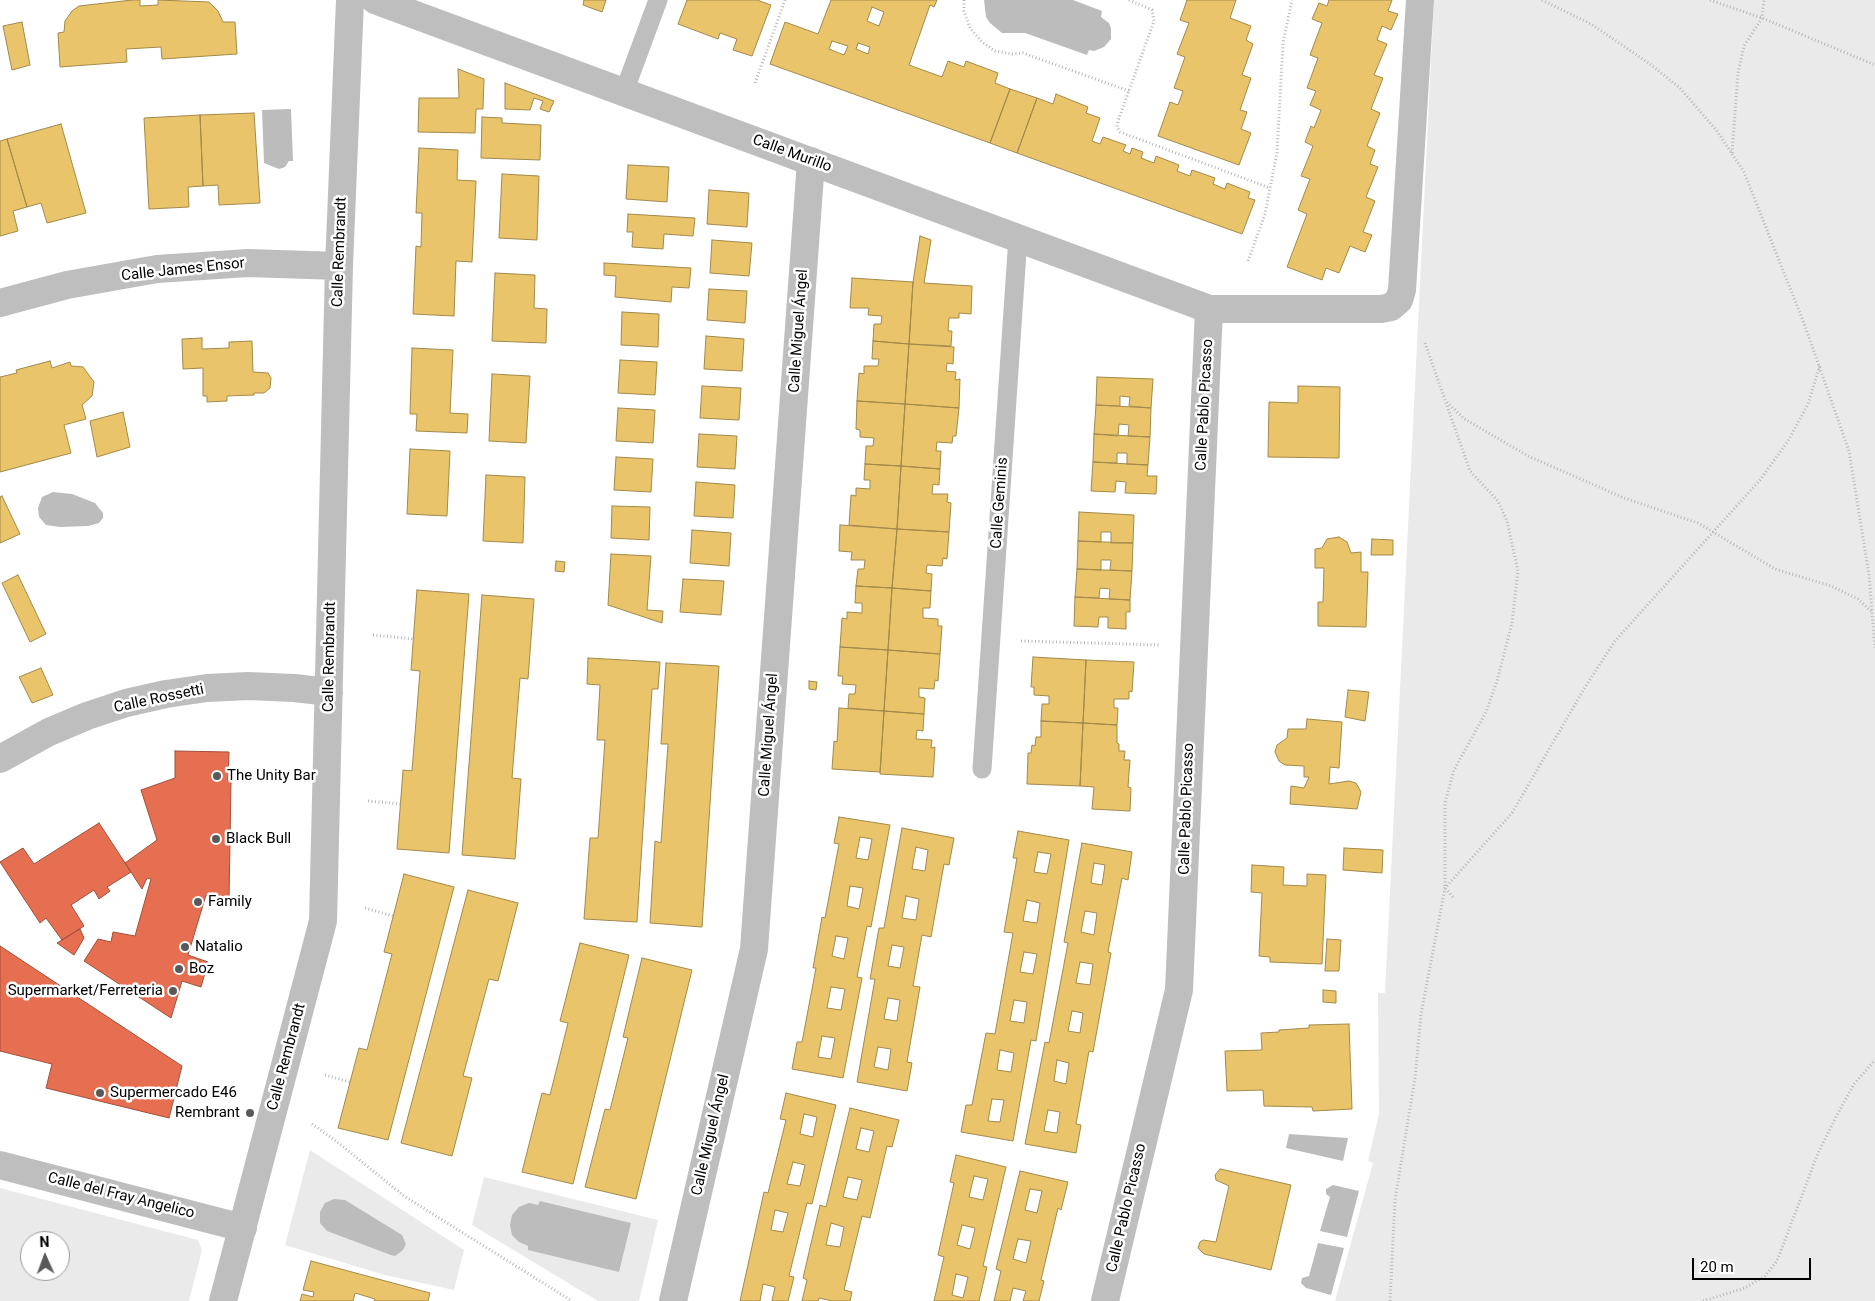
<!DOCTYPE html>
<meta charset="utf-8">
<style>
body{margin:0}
#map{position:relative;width:1875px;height:1301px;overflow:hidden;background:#fff;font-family:Roboto,sans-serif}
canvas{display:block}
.north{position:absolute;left:20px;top:1231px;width:50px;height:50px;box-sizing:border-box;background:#fff;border:1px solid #999;border-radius:50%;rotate:358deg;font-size:14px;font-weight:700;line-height:20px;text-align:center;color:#000}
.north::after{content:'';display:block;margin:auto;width:18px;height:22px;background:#595959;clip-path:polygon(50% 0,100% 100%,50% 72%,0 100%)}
.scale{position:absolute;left:1692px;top:1258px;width:119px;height:22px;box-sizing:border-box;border:2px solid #000;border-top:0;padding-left:6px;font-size:15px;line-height:18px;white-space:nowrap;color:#000;-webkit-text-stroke:4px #fff;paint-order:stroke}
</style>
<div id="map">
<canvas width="1875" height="1301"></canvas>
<div class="north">N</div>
<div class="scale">20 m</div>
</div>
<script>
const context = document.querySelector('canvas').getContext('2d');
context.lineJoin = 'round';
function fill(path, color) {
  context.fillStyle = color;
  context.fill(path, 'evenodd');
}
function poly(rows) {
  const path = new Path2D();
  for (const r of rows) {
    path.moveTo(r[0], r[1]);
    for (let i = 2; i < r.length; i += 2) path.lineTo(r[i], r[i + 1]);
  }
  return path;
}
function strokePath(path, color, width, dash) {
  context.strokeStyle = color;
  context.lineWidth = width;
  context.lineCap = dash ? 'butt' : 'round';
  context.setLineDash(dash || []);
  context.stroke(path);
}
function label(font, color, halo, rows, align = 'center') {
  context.font = font + ' Roboto,sans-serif';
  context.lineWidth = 5;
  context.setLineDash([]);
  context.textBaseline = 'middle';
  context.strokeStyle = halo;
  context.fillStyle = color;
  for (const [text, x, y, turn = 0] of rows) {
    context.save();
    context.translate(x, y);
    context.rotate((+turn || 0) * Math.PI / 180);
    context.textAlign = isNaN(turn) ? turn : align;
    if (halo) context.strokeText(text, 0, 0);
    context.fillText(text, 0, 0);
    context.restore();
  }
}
fill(poly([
 [1434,0,1875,0,1875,1301,1335,1301,1373,1163,1368,1161,1379,1114,1378,993,1385,993],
 [310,1150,464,1250,454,1290,385,1275,285,1245],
 [484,1177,658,1220,639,1301,598,1301,472,1225],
 [0,1188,198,1240,202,1250,189,1301,0,1301],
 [30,1241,60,1241,60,1271,30,1271]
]), '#eaeaea');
fill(poly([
 [984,0,1073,0,1102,11,1101,17,1109,23,1111,28,1111,39,1104,47,1094,51,1089,50,1087,55,1025,33,1002,33,990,23,986,17],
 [291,109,293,161,289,161,285,167,279,169,264,163,262,110],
 [53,492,72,494,95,503,103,513,103,518,99,523,88,526,60,527,46,525,39,517,38,508,42,497],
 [1289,1134,1348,1138,1343,1161,1286,1148],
 [1333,1185,1359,1191,1347,1237,1320,1231,1330,1197,1326,1194,1326,1189],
 [334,1199,345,1200,402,1235,406,1244,403,1250,395,1256,391,1255,327,1231,320,1223,320,1212,325,1203],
 [540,1201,631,1223,619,1272,528,1250,528,1246,519,1242,512,1235,510,1225,512,1215,519,1207,529,1203,538,1205],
 [1318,1243,1344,1248,1331,1295,1306,1288,1301,1283,1302,1278,1309,1276]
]), '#bcbcbc');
const homes = poly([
 [132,0,140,0,140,6,158,5,158,0,209,2,218,11,223,22,235,22,237,54,162,59,161,47,126,49,127,62,60,67,58,33,64,32,65,21,72,11,79,6,132,0],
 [584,0,606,0,602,12,583,5,584,0],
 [687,0,757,0,771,5,752,56,733,50,737,39,720,33,718,39,678,24,687,0],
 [831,0,937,0,934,7,930,5,909,65,942,77,948,61,964,67,966,61,998,73,995,83,1010,89,990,143,770,64,785,22,818,34,831,0],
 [872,7,884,12,879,26,867,21,872,7],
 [832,41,848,46,844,55,829,49,832,41],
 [858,43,870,47,868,54,856,49,858,43],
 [1187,0,1236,0,1230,18,1251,26,1246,40,1253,44,1242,75,1251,78,1240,110,1247,112,1241,129,1251,133,1239,165,1158,136,1170,102,1178,105,1183,91,1174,88,1185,57,1177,54,1189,23,1180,20,1187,0],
 [1329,0,1392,0,1388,11,1398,14,1391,30,1382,26,1377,40,1387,44,1374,75,1383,78,1371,109,1380,113,1367,146,1375,150,1370,164,1378,167,1366,197,1375,201,1363,232,1372,235,1365,252,1350,246,1339,273,1326,268,1322,280,1287,267,1307,214,1298,210,1310,179,1301,176,1313,146,1305,142,1311,126,1314,128,1321,110,1310,105,1316,91,1307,88,1318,58,1310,55,1322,23,1312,19,1319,3,1327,6,1329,0],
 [22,22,30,65,12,70,3,26,22,22],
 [458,69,484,79,483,109,476,109,475,133,418,132,419,98,459,98,458,69],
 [505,83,554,101,549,112,540,109,543,101,534,98,530,110,505,109,505,83],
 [1010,89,1037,98,1017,153,990,143,1010,89],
 [1056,94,1088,107,1086,113,1100,118,1092,141,1100,144,1103,137,1126,145,1123,151,1130,154,1132,148,1143,152,1141,158,1154,163,1156,156,1179,165,1177,171,1190,176,1192,170,1215,178,1213,184,1225,189,1227,183,1250,192,1248,198,1255,200,1242,234,1017,153,1037,98,1053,104,1056,94],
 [254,113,260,203,219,205,218,185,203,186,200,115,254,113],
 [200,115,203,186,188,187,189,207,149,209,144,118,200,115],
 [482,117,502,118,502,123,541,125,540,160,481,158,482,117],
 [61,124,86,213,47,223,41,203,27,207,7,139,61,124],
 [7,139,27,207,13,211,18,231,0,236,0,141,7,139],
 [419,148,458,150,457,180,476,181,472,262,456,261,454,316,413,314,416,246,421,247,422,213,416,213,419,148],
 [628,165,669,167,667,202,626,199,628,165],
 [502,174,539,176,537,240,499,238,502,174],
 [709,190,749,193,747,227,707,224,709,190],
 [628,214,695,218,693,236,664,234,663,249,632,247,633,232,627,232,628,214],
 [920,236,931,240,924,283,972,286,971,314,959,313,959,318,949,318,948,331,952,331,951,346,909,344,913,282,920,236],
 [712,240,752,243,749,276,710,273,712,240],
 [604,263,691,268,689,288,672,287,671,302,615,297,616,276,604,275,604,263],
 [495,273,535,275,534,308,547,309,546,343,492,341,495,273],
 [852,278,913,282,909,344,873,341,874,324,881,324,882,316,868,315,869,308,850,308,852,278],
 [709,289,747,291,745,323,707,320,709,289],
 [622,312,659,314,658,347,621,345,622,312],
 [706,336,744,339,742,371,704,369,706,336],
 [202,338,202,349,229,348,229,342,252,341,253,372,268,373,271,378,270,388,264,393,254,393,254,395,227,396,227,401,207,402,207,396,203,396,203,368,183,369,182,339,202,338],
 [873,341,909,344,905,404,857,401,859,373,864,374,864,366,878,366,879,359,872,359,873,341],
 [909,344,954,347,953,364,947,363,946,371,956,372,955,380,960,379,959,408,905,404,909,344],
 [412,348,453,350,450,413,468,414,467,433,416,431,417,414,410,414,412,348],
 [620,360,657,362,655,395,618,393,620,360],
 [50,361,52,368,70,362,71,366,83,367,94,382,92,396,82,405,86,419,64,425,71,453,0,472,0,377,17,373,16,370,50,361],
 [492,374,530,376,526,443,489,441,492,374],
 [1097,377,1153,379,1151,408,1129,406,1130,397,1120,396,1120,406,1096,405,1097,377],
 [702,386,741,388,739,420,700,418,702,386],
 [1298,386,1340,387,1339,458,1268,457,1269,402,1298,403,1298,386],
 [857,401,905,404,901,466,865,464,866,446,873,446,874,438,860,437,860,430,856,429,857,401],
 [905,404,959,408,956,436,953,436,952,443,937,442,936,451,941,451,940,469,901,466,905,404],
 [1096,405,1151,408,1150,437,1128,436,1129,425,1119,424,1118,436,1094,434,1096,405],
 [618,408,655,410,653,443,616,441,618,408],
 [123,412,130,447,97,457,90,421,123,412],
 [699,434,737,436,735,469,697,467,699,434],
 [1094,434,1150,437,1148,465,1127,464,1127,453,1117,453,1117,463,1093,462,1094,434],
 [410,449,450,451,447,516,407,514,410,449],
 [616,457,653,459,651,492,614,490,616,457],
 [1093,462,1148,465,1147,476,1157,476,1156,494,1125,493,1126,482,1116,481,1115,492,1091,491,1093,462],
 [865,464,901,466,897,529,849,525,851,495,856,496,856,488,870,489,870,480,864,480,865,464],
 [901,466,940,469,939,485,933,484,932,494,948,494,947,502,951,503,949,532,897,529,901,466],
 [486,475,525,477,523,543,483,541,486,475],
 [696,482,735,485,733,518,694,516,696,482],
 [2,496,20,534,0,543,0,497,2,496],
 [612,506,650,507,649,540,611,538,612,506],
 [1079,512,1134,515,1133,543,1111,543,1111,532,1101,532,1101,542,1078,541,1079,512],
 [840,525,897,529,892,588,856,586,858,569,864,569,865,560,851,560,852,552,839,551,840,525],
 [897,529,949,532,947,559,943,558,942,566,927,565,926,573,932,574,931,591,892,588,897,529],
 [692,530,731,533,729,566,690,563,692,530],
 [1339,537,1347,542,1351,553,1361,552,1361,572,1368,572,1366,627,1318,626,1318,602,1323,602,1324,568,1315,568,1315,549,1322,548,1327,539,1339,537],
 [1372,539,1393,540,1393,555,1371,555,1372,539],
 [1078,541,1133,543,1132,571,1110,570,1111,560,1101,560,1101,570,1077,569,1078,541],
 [611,554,651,556,647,610,663,611,662,623,608,605,611,554],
 [556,561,565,562,564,572,555,571,556,561],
 [1077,569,1132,571,1130,600,1109,599,1110,589,1100,588,1099,598,1075,597,1077,569],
 [18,575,46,634,30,642,2,583,18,575],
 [683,579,724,581,721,615,680,612,683,579],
 [856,586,892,588,888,650,840,647,842,618,847,619,847,612,862,613,862,603,855,603,856,586],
 [892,588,931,591,930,608,923,608,923,618,938,619,938,626,942,626,940,654,888,650,892,588],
 [417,590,469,594,449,853,397,849,403,770,412,771,420,671,411,670,417,590],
 [482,595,534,599,528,679,520,678,512,778,521,779,515,859,462,855,482,595],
 [1075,597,1130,600,1130,612,1126,612,1126,629,1108,628,1108,617,1099,617,1098,627,1074,626,1075,597],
 [840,647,888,650,884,711,848,708,849,694,855,694,856,685,842,684,843,676,838,676,840,647],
 [888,650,940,654,938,681,935,680,934,689,919,688,919,697,925,698,924,714,884,711,888,650],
 [1033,657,1086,660,1083,723,1041,721,1042,704,1049,704,1049,696,1034,695,1034,687,1031,687,1033,657],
 [588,658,660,662,658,689,652,689,637,922,584,919,590,838,598,838,605,740,597,740,600,685,587,684,588,658],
 [1086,660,1134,662,1132,692,1129,691,1129,699,1114,699,1114,708,1118,708,1117,725,1083,723,1086,660],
 [666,663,719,666,702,927,650,923,655,841,661,843,668,744,661,744,666,663],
 [41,668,53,695,32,703,19,677,41,668],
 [809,681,817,682,816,690,809,689,809,681],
 [1348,690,1369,692,1365,721,1345,717,1348,690],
 [839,708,884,711,880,772,832,769,834,741,837,742,839,708],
 [884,711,924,714,923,731,917,730,916,739,932,740,931,748,935,747,933,777,880,774,884,711],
 [1307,719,1342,722,1339,768,1330,767,1329,784,1349,781,1356,783,1361,792,1357,809,1290,804,1291,786,1304,788,1309,777,1304,777,1304,766,1285,765,1279,761,1275,752,1277,745,1287,738,1288,729,1306,729,1307,719],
 [1041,721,1083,723,1080,786,1027,784,1028,753,1031,753,1032,745,1035,746,1036,737,1041,737,1041,721],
 [1083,723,1117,725,1117,743,1119,744,1119,751,1125,751,1124,760,1130,760,1128,787,1131,788,1130,811,1092,809,1094,787,1080,786,1083,723],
 [839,817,890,825,871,927,867,926,857,977,862,978,843,1078,792,1069,797,1042,802,1042,816,968,813,968,822,917,825,918,839,844,834,843,839,817],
 [860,837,872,839,868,860,856,858,860,837],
 [850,886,863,888,859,909,847,906,850,886],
 [836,936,848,938,844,959,832,956,836,936],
 [831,987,845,989,841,1010,827,1008,831,987],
 [822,1036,835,1038,831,1059,818,1057,822,1036],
 [902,828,954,838,949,865,944,864,931,937,922,935,913,986,920,987,907,1062,912,1063,907,1091,857,1082,875,979,870,979,879,928,884,928,902,828],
 [916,847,928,850,925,871,912,869,916,847],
 [906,896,919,899,916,920,902,918,906,896],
 [892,945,904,947,900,968,888,966,892,945],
 [888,998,900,1000,897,1021,884,1019,888,998],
 [878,1047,891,1049,888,1070,874,1067,878,1047],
 [1018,831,1069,840,1036,1041,1031,1040,1013,1141,961,1132,966,1105,972,1105,986,1033,995,1034,1013,933,1004,932,1017,858,1013,858,1018,831],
 [1038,852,1051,854,1047,874,1034,872,1038,852],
 [1027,900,1040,903,1037,923,1023,921,1027,900],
 [1024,952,1037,954,1033,974,1020,972,1024,952],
 [1014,1000,1027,1002,1024,1023,1010,1021,1014,1000],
 [1000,1050,1014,1053,1011,1072,997,1070,1000,1050],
 [992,1099,1004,1100,1000,1122,988,1121,992,1099],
 [1082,843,1132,852,1128,880,1122,878,1108,952,1111,953,1093,1052,1089,1051,1076,1124,1081,1125,1076,1153,1025,1144,1045,1042,1049,1043,1068,943,1064,942,1082,843],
 [1094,863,1105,865,1102,885,1091,883,1094,863],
 [1085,911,1097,913,1094,935,1081,932,1085,911],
 [1080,962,1093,964,1090,985,1076,983,1080,962],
 [1072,1011,1083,1013,1080,1033,1068,1031,1072,1011],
 [1057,1060,1069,1063,1066,1084,1054,1081,1057,1060],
 [1048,1110,1060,1112,1057,1133,1044,1131,1048,1110],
 [1344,848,1383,850,1382,873,1343,870,1344,848],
 [1252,865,1284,867,1283,885,1307,886,1307,874,1326,875,1322,964,1270,962,1270,957,1259,956,1262,893,1251,892,1252,865],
 [404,874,454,887,388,1140,338,1128,359,1048,367,1050,392,954,384,952,404,874],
 [468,890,518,903,498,981,489,979,463,1076,472,1078,452,1156,401,1143,468,890],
 [1327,939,1341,940,1339,971,1325,971,1327,939],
 [580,943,629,955,573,1184,522,1172,542,1093,550,1095,568,1023,560,1021,580,943],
 [642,958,692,970,636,1199,585,1187,605,1109,610,1110,628,1038,623,1037,642,958],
 [1323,990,1336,991,1336,1003,1323,1002,1323,990],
 [1349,1024,1352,1109,1313,1111,1312,1107,1264,1106,1263,1090,1227,1091,1225,1051,1262,1050,1261,1033,1279,1032,1279,1030,1309,1028,1309,1025,1349,1024],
 [786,1093,836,1105,812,1204,807,1203,789,1276,794,1277,788,1301,772,1301,775,1287,763,1284,760,1301,740,1301,764,1192,768,1193,786,1120,780,1119,786,1093],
 [804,1114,817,1117,813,1137,800,1134,804,1114],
 [793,1162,805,1165,800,1186,787,1184,793,1162],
 [775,1210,788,1213,783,1232,771,1230,775,1210],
 [850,1108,899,1120,892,1147,887,1146,870,1218,862,1216,844,1290,852,1292,850,1301,832,1301,819,1298,818,1301,802,1301,807,1280,803,1278,820,1205,826,1207,850,1108],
 [861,1128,874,1131,869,1152,856,1149,861,1128],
 [848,1177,862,1180,857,1200,843,1197,848,1177],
 [831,1223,844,1227,840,1247,826,1245,831,1223],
 [956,1155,1006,1167,983,1266,987,1267,979,1301,934,1301,944,1257,938,1255,954,1183,950,1182,956,1155],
 [974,1176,988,1179,983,1200,969,1197,974,1176],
 [962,1225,975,1228,970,1249,957,1245,962,1225],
 [956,1274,968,1277,963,1298,952,1295,956,1274],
 [1220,1169,1291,1185,1271,1270,1204,1254,1198,1248,1200,1242,1203,1240,1216,1242,1229,1186,1216,1180,1215,1175,1220,1169],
 [1020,1171,1068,1182,1061,1210,1058,1208,1041,1280,1044,1281,1039,1301,1023,1301,1026,1291,1013,1288,1010,1301,994,1301,1001,1271,996,1269,1020,1171],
 [1030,1189,1042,1191,1037,1213,1025,1210,1030,1189],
 [1018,1239,1031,1241,1026,1263,1013,1259,1018,1239],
 [311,1261,430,1293,428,1301,374,1301,375,1299,355,1293,353,1301,300,1301,302,1294,313,1297,314,1292,303,1290,311,1261]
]);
fill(homes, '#e9c46a');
strokePath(homes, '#a3894a', 1);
const shops = poly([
 [175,751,229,752,228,781,231,781,229,900,206,895,188,955,208,962,201,987,182,981,171,1018,84,961,98,939,111,942,113,932,135,936,151,879,147,878,142,889,125,863,157,840,141,790,175,778,175,751],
 [99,823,131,872,107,887,110,891,99,899,94,890,71,905,84,926,62,940,46,918,40,923,0,862,23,848,34,864,99,823],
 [80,929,84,938,74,955,57,943,80,929],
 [0,946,182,1066,169,1118,46,1088,52,1064,0,1051,0,946]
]);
fill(shops, '#e76f51');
strokePath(shops, '#a24e39', 1);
strokePath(poly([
 [964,0,964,11,970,28,982,42,995,51,1012,54,1023,53,1129,91],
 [1129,0,1152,10,1154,21,1118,121,1117,127,1120,132,1270,188],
 [1542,0,1591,24,1650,64,1680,88,1717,131,1744,172,1805,326,1849,451,1869,575,1875,648],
 [1710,0,1762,18,1875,65],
 [755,83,785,0],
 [1732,153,1738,73,1744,46,1762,18,1764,0],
 [1248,261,1265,214,1277,153,1283,43,1292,0],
 [1425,343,1470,471,1498,501,1507,521,1518,571,1512,623,1497,681,1486,712,1454,770,1445,803,1445,888,1454,898],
 [1447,402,1463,418,1528,456,1624,498,1698,523,1775,569,1831,586,1858,599,1872,612],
 [373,635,414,639],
 [1021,641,1160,645],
 [368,801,401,804],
 [365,908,393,916],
 [325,1075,350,1082],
 [312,1124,336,1141,404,1196,572,1301],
 [1390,1301,1395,1200,1415,1078,1421,1014,1445,888,1512,813,1584,689,1615,641,1760,480,1788,441,1808,404,1820,365],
 [1703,1301,1745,1288,1765,1276,1777,1261,1818,1153,1837,1115,1854,1084,1875,1060]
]), '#b8b8b8', 3, [1, 2.5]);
strokePath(poly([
 [624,92,658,0],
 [982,769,1018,237]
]), '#bebebe', 19);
strokePath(poly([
 [375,0,1209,309,1381,309,1391,307,1399,300,1402,290,1420,0],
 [0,303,67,285,157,269,248,263,339,266],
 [0,759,49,732,87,716,126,703,166,694,207,688,248,686,294,688,329,692],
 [0,1165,243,1228],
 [223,1301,323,921,339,266,350,0],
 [673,1301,754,949,811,161],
 [1105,1301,1179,990,1209,309]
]), '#bebebe', 28);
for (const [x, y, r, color] of [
 [217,776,5,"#595959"],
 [216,839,5,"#595959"],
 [198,902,5,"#595959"],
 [185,947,5,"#595959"],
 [179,969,5,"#595959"],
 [173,991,5,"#595959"],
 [100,1093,5,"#595959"],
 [250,1113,5,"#595959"]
]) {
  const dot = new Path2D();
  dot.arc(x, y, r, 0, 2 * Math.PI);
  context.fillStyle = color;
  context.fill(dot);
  strokePath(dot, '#fff', 2);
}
label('15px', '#000', '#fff', [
 ["Calle Murillo",792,154,20],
 ["Calle Rembrandt",340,252,-88],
 ["Calle James Ensor",183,270,-6],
 ["Calle Miguel Ángel",799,331,-86],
 ["Calle Pablo Picasso",1205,405,-87],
 ["Calle Geminis",1000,503,-86],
 ["Calle Rembrandt",330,657,-89],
 ["Calle Rossetti",159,699,-12],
 ["Calle Miguel Ángel",769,735,-86],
 ["Calle Pablo Picasso",1187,809,-88],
 ["Calle Rembrandt",287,1057,-75],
 ["Calle Miguel Ángel",711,1135,-77],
 ["Calle del Fray Angelico",121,1196,14],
 ["Calle Pablo Picasso",1127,1208,-77]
]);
label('15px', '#000', '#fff', [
 ["The Unity Bar",227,776],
 ["Black Bull",226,839],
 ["Family",208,902],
 ["Natalio",195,947],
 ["Boz",189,969],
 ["Supermarket/Ferreteria",163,991,"right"],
 ["Supermercado E46",110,1093],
 ["Rembrant",240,1113,"right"]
], 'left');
</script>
